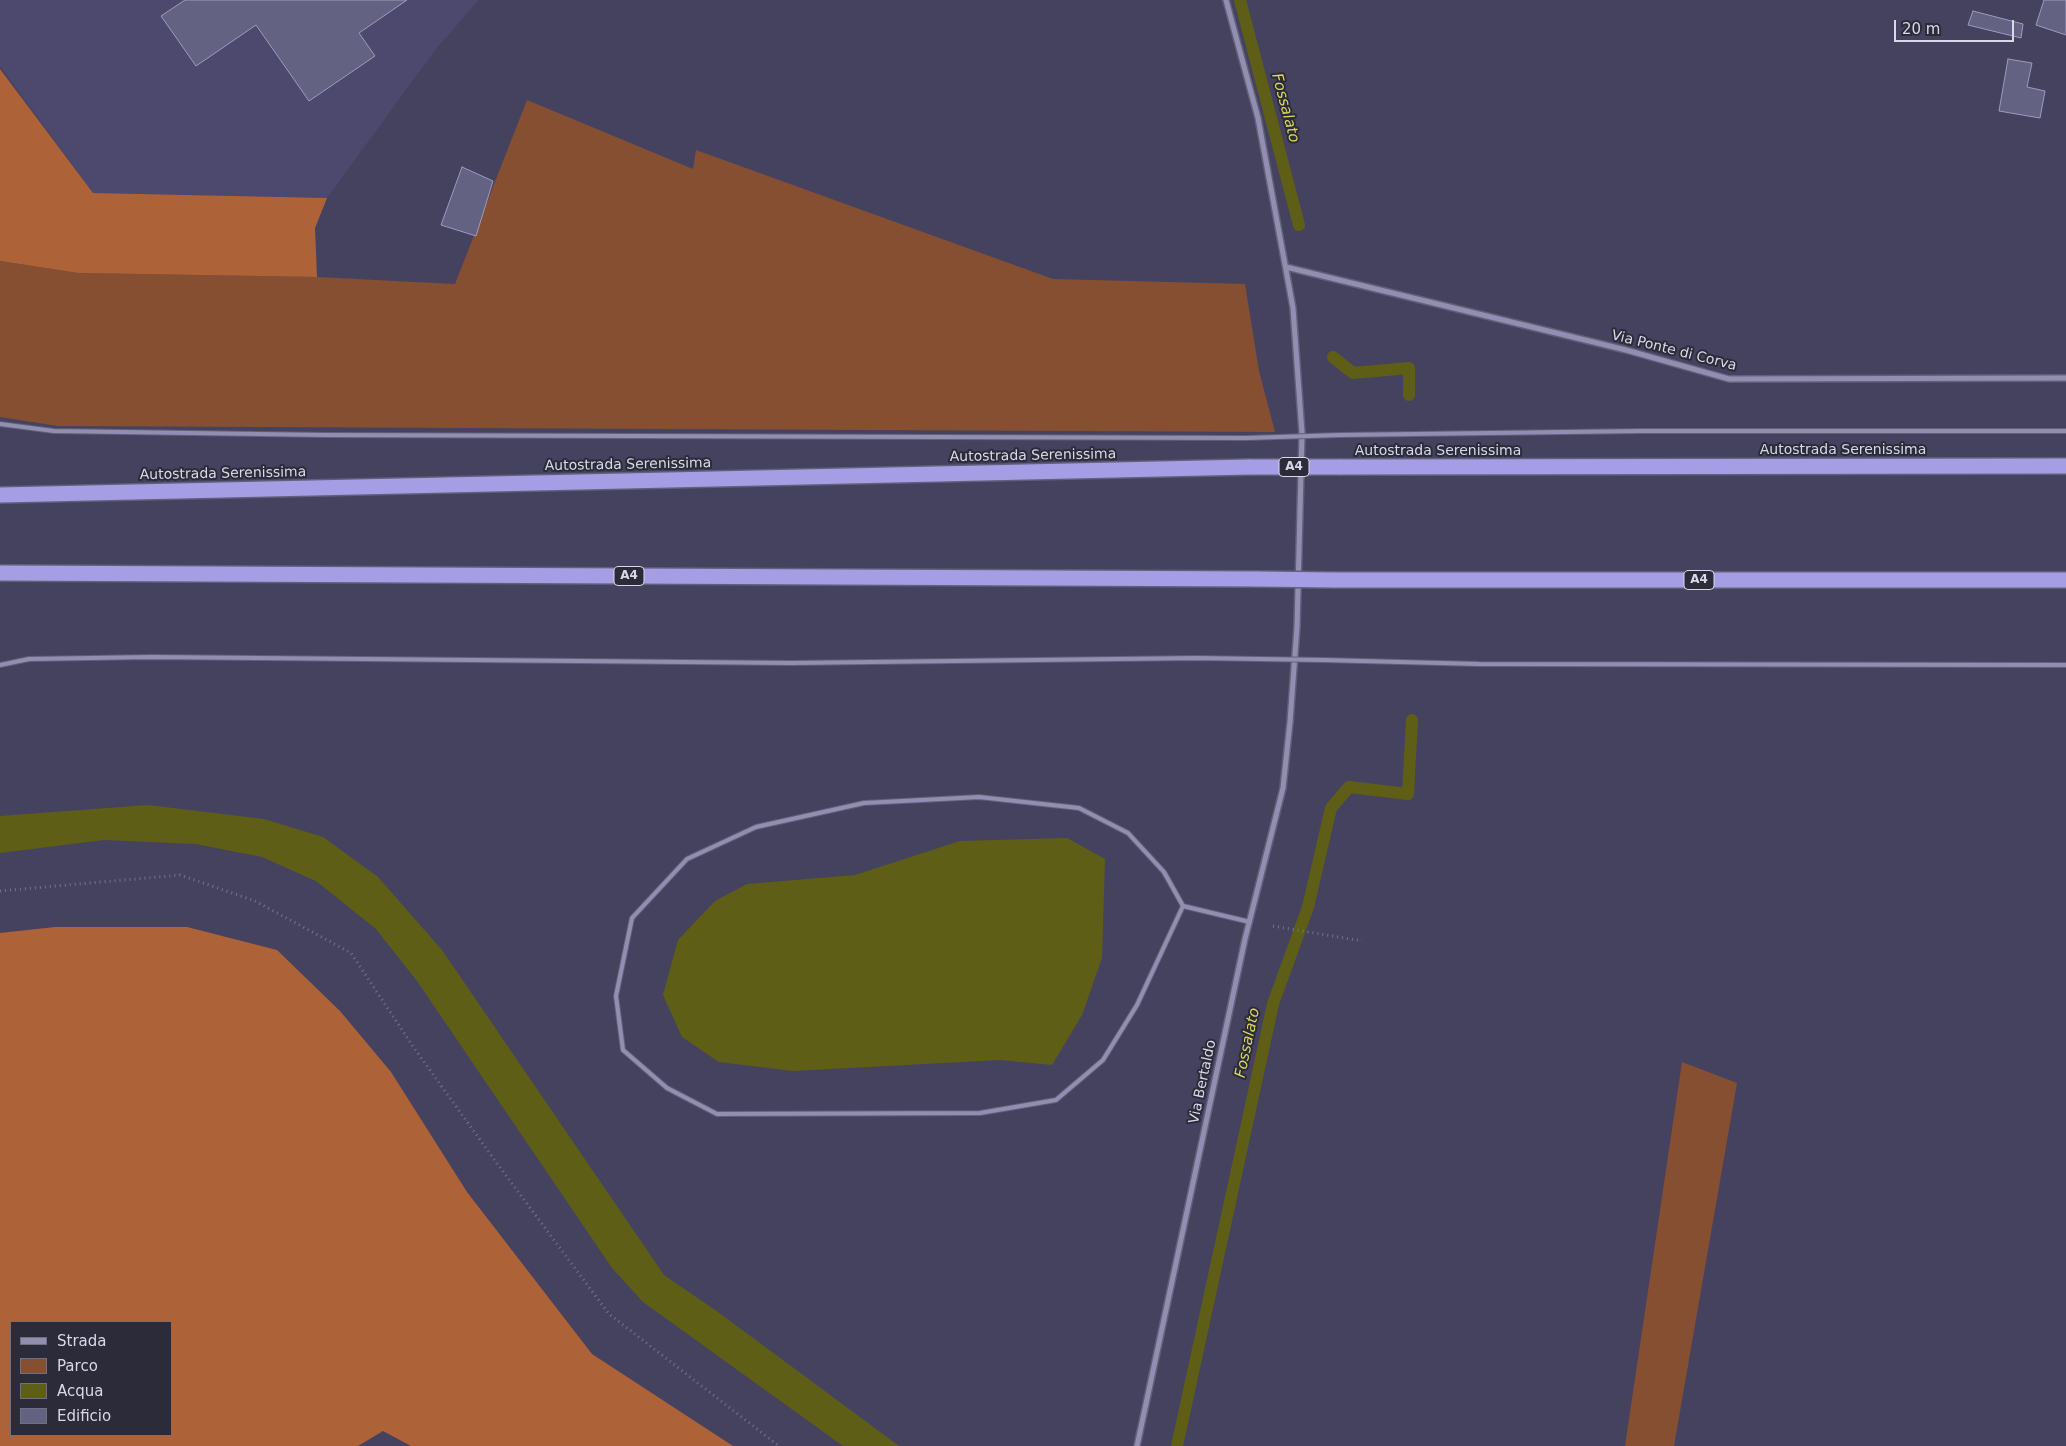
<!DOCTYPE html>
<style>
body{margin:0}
#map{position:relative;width:2066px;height:1446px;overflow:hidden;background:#454260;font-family:"DejaVu Sans",sans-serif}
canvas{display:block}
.legend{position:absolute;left:10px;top:1321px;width:162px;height:115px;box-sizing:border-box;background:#2c2b39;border:1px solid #717080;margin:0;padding:6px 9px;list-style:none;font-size:15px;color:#d8d8ea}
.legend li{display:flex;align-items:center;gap:10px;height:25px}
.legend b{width:25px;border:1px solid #717080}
.scale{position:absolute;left:1894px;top:20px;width:120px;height:22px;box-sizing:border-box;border:2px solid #d8d8ea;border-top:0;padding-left:6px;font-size:15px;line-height:18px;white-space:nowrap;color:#d8d8ea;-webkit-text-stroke:4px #2c2b39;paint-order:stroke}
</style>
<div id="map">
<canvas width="2066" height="1446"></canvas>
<ul class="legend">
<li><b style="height:6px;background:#918eb1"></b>Strada</li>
<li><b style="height:14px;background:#864f32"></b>Parco</li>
<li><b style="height:14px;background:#5f5e16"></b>Acqua</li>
<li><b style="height:14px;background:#646282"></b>Edificio</li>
</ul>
<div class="scale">20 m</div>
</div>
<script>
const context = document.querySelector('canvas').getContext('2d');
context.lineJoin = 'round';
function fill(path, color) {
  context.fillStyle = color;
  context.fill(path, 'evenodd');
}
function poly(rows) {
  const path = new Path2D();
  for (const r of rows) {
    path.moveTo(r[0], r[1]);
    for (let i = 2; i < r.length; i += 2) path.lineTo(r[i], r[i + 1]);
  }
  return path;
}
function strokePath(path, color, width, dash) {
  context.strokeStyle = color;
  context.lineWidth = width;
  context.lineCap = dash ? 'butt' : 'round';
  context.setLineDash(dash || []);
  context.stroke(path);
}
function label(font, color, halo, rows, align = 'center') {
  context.font = font + ' "DejaVu Sans",sans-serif';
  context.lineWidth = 4;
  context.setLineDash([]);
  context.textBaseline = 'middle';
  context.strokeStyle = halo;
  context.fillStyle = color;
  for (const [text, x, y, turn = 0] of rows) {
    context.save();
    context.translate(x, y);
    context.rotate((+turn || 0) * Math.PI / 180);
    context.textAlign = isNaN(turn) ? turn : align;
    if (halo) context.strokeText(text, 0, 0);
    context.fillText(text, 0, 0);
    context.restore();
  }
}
fill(poly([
 [0,0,479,0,435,50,327,198,93,193,0,66]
]), '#4d496e');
fill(poly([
 [527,100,693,169,696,150,1053,279,1245,284,1259,371,1275,432,58,426,0,417,0,261,78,273,317,277,455,284],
 [1682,1062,1737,1083,1674,1446,1625,1446]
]), '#864f32');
fill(poly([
 [0,69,93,193,327,198,315,228,317,277,78,273,0,261],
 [55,927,187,927,277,950,340,1011,391,1072,467,1192,592,1354,733,1446,411,1446,383,1431,358,1446,0,1446,0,933],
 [171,1322,171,1435,11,1435,11,1322]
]), '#ae6238');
fill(poly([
 [148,805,264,819,323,837,378,877,442,950,664,1275,718,1312,899,1446,843,1446,643,1302,612,1268,417,981,376,929,316,881,262,857,196,844,104,840,0,853,0,816],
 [1067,838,1105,859,1102,958,1082,1015,1052,1065,1000,1060,793,1071,719,1062,682,1037,663,995,678,940,715,901,747,884,855,875,960,841]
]), '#5f5e16');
strokePath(poly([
 [1240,0,1299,225],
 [1333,357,1353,373,1409,368,1409,395],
 [1177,1446,1273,1004,1308,907,1331,808,1349,787,1408,794,1412,720]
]), '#5f5e16', 12);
const building = poly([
 [185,0,407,0,359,33,375,56,309,101,256,25,196,66,161,16,185,0],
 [2044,0,2066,0,2066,35,2036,25,2044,0],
 [1973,11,2023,24,2021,38,1968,25,1973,11],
 [2008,59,2032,63,2027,87,2045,91,2040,118,1999,111,2008,59],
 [462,167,493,181,476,236,441,225,462,167]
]);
fill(building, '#646282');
strokePath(building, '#9d9bbe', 1);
const service = poly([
 [0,424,54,431,326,435,1246,438],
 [1340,435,1641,431,2066,431],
 [1323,660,1479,664,2066,665],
 [0,665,29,659,151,657,791,663,1197,658,1260,659],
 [1183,906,1137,1005,1103,1060,1056,1100,980,1113,717,1114,667,1088,623,1050,616,996,632,918,687,859,756,827,864,803,979,797,1079,808,1128,833,1164,872,1183,906,1250,922]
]);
const minor = poly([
 [1286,267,1626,350,1729,379,2066,378],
 [1137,1446,1245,939,1283,788,1290,722,1297,627,1302,433,1293,308,1258,118,1226,0]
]);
const motorway = poly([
 [1340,467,2066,466],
 [0,495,1249,467],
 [0,573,1257,579],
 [1333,580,2066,580]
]);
strokePath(service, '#626079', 6);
strokePath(minor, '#626079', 8);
strokePath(motorway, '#626079', 18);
strokePath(poly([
 [0,891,180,875,255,901,351,953,414,1048,496,1162,609,1314,779,1446],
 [1273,926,1362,941]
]), '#75738d', 3, [1, 4]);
strokePath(service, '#918eb1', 4);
strokePath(minor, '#918eb1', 5);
strokePath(motorway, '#a59ee4', 15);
const serviceBridge = poly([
 [1246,438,1340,435],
 [1260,659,1323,660]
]);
const motorwayBridge = poly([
 [1249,467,1340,467],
 [1257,579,1333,580]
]);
strokePath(serviceBridge, '#626079', 6, []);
strokePath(motorwayBridge, '#626079', 18, []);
strokePath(serviceBridge, '#918eb1', 4);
strokePath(motorwayBridge, '#a59ee4', 15);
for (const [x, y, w] of [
 [1294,467,30],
 [629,576,30],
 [1699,580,30]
]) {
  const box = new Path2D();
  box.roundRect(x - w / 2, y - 9.5, w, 19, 4);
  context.fillStyle = '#2c2b39';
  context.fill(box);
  strokePath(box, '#d8d8ea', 1);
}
label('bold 12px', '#d8d8ea', null, [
 ["A4",1294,467],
 ["A4",629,576],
 ["A4",1699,580]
]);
label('14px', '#d8d8ea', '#2c2b39', [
 ["Via Ponte di Corva",1674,351,14],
 ["Autostrada Serenissima",1843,450],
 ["Autostrada Serenissima",1438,451],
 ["Autostrada Serenissima",1033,456,-1],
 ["Autostrada Serenissima",628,465,-1],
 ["Autostrada Serenissima",223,474,-1],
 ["Via Bertaldo",1203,1082,-78]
]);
label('italic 15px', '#dad85e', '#2c2b39', [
 ["Fossalato",1285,108,75],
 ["Fossalato",1248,1043,-78]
]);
</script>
